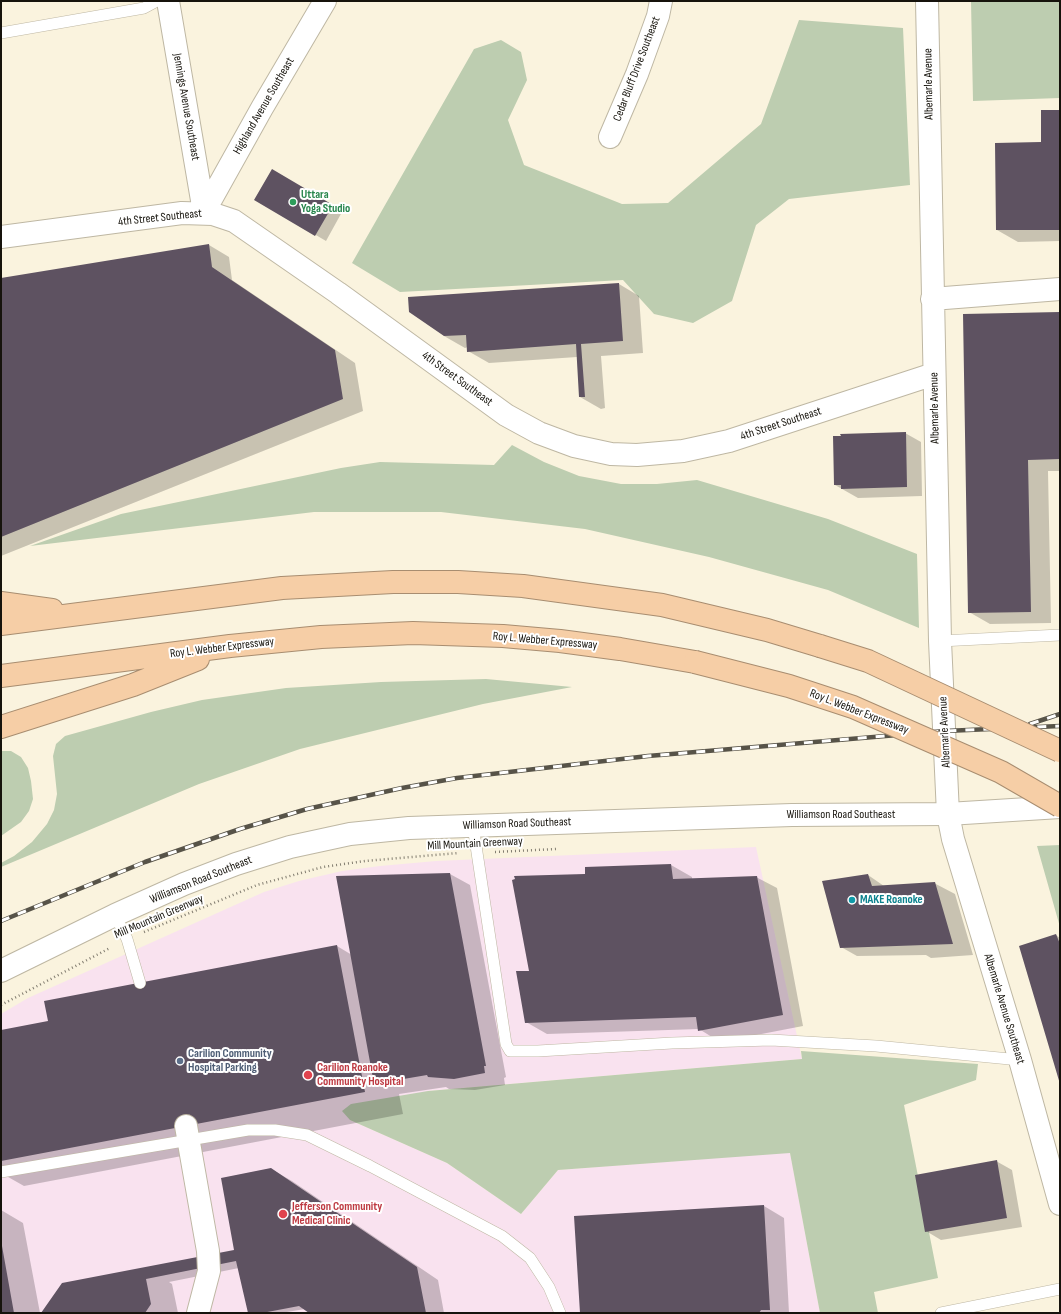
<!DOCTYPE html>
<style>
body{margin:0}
#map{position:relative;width:1061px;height:1314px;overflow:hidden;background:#faf3de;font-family:"Sofia Sans Condensed",sans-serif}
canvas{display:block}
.frame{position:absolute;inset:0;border:2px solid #16130c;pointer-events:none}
</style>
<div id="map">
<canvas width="1061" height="1314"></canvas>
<div class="frame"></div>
</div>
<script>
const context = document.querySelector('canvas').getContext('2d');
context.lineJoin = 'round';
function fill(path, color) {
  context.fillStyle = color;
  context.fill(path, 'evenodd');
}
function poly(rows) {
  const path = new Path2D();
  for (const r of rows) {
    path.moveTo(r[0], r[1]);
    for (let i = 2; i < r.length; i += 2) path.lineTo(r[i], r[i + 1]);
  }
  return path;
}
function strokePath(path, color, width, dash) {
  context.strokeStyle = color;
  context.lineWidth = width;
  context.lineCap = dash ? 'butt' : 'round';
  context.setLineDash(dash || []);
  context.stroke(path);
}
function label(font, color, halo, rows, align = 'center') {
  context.font = font + ' "Sofia Sans Condensed",sans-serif';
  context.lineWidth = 4;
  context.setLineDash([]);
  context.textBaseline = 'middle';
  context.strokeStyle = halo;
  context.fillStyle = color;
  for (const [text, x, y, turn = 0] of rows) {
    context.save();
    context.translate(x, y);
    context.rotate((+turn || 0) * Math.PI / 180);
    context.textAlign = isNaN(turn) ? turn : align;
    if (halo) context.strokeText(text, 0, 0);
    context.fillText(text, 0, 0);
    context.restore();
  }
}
fill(poly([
 [756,847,802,1059,428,1091,350,1120,447,1163,521,1214,558,1170,790,1152,820,1313,1,1313,1,1014,28,998,264,892,299,881,342,871,380,866,436,861]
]), '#f9e2ef');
fill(poly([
 [971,1,1060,1,1060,98,973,101],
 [799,20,903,28,910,185,789,199,756,225,732,301,693,323,654,314,623,280,400,292,352,263,474,49,501,40,521,52,527,80,508,120,524,165,622,204,668,203,761,124],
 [512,445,544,462,579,476,621,484,657,484,697,480,828,519,917,554,919,628,828,590,709,557,585,529,441,512,314,512,30,546,121,514,341,468,380,462,494,465],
 [486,679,572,687,483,704,300,749,199,784,1,867,1,863,14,856,32,842,47,824,54,810,57,794,53,756,56,744,65,736,151,712,202,700,286,688,381,682],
 [1,751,11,751,21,757,28,768,31,781,33,799,29,811,21,822,1,836],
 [1060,845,1060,927,1037,846],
 [801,1051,978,1064,976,1080,904,1105,938,1278,874,1292,878,1313,820,1313,790,1153,558,1170,521,1214,447,1163,350,1120,342,1111,351,1104,428,1091,802,1059]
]), '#bdcdb0');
fill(poly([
 [1060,111,1060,241,1018,242,997,230],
 [272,170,342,212,326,241,255,199],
 [209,245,229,257,232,280,355,363,363,411,1,556,1,279],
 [619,284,639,296,643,353,601,356,605,408,601,409,580,397,577,357,489,363,468,351,468,347,465,348,444,336],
 [1060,313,1060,471,1048,471,1051,623,990,624,969,612],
 [905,433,921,442,922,496,858,498,835,485],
 [671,865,692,877,692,880,756,877,777,888,803,1026,720,1042,699,1029,547,1034,526,1022,530,972,586,875],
 [450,874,470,885,506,1077,504,1078,505,1085,475,1090,449,1089,446,1087,399,1094,403,1114,24,1186,1,1173,1,1031,49,1022,337,946,352,955],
 [868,875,884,886,934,883,955,894,973,955,931,958,926,955,857,956,841,947],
 [1056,935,1060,938,1060,1082],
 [996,1161,1012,1170,1022,1227,941,1240,926,1231],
 [271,1169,292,1181,438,1280,444,1313,311,1313,305,1309,281,1313,249,1313,239,1268,169,1282,172,1284,178,1313,42,1313,62,1284,234,1251],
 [764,1206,784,1218,789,1313,581,1313],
 [1,1210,23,1223,40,1313,1,1313]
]), '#0003');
fill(poly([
 [1041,110,1060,110,1060,230,996,230,995,143,1041,142],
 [272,169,333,205,315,236,254,200],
 [209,244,212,267,335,350,343,399,1,537,1,278],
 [619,283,623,341,581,344,585,397,579,397,576,344,467,352,466,335,444,336,409,312,408,297],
 [1060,312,1060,459,1028,460,1031,612,968,613,963,314],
 [906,432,907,487,841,489,841,485,834,485,833,436,841,436,840,434],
 [671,864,673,879,757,876,783,1015,698,1031,696,1017,525,1023,516,971,529,971,512,880,515,879,514,876,585,874,585,867],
 [450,873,486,1066,484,1066,485,1073,454,1079,428,1077,427,1075,374,1084,336,876],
 [868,874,872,886,935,882,953,944,840,948,822,881],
 [1056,934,1060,944,1060,1084,1019,946],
 [337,945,365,1092,1,1161,1,1030,48,1021,44,1001],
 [997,1160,1007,1218,925,1232,915,1175],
 [271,1168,417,1267,426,1313,309,1313,299,1306,262,1313,248,1313,236,1261,146,1279,151,1304,145,1313,41,1313,62,1283,234,1250,221,1178],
 [764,1205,770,1310,761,1310,759,1313,580,1313,574,1216],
 [1,1246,2,1246,14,1313,1,1313]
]), '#5e5261');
const service = poly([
 [1,33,144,8,157,1],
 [940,641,1060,635],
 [473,826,506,1044,510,1051,538,1051,672,1043,771,1040,876,1046,1020,1060],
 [115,915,127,939,140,983],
 [1,1172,248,1130,275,1130,307,1135,370,1166,502,1236,530,1258,549,1287,560,1313],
 [941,1313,1060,1289]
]);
const minor = poly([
 [168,1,204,212],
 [927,1,940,641,948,814,953,839,1020,1060,1060,1204],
 [610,137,637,74,658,16,661,1],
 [204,212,262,108,325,1],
 [1,237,182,213,213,214,234,221,338,293,506,415,539,433,574,446,611,454,637,455,683,451,729,441,934,374],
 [932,299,1060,289],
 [186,1126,208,1251,209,1271,198,1313]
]);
const tertiary = poly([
 [1,971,115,915,184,884,236,864,290,847,350,834,409,828,792,815,948,814,1060,807]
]);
const motorway = poly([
 [1,603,52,610],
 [1,624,282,588,393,582,458,582,523,586,662,605,767,630,820,646],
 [1,676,230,646,321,637,413,633,503,636,560,641,620,649,695,662],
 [1,727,133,685,198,659]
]);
strokePath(service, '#beb7a3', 12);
strokePath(minor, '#beb7a3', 24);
strokePath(tertiary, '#beb7a3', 24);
strokePath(motorway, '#a88d70', 24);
strokePath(poly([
 [495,852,556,849],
 [144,932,257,885,323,867,365,861,458,853],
 [1,1005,110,948]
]), '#827d70', 2.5, [1, 3]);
strokePath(service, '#fff', 11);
strokePath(minor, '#fff', 22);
strokePath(tertiary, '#fff', 22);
strokePath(motorway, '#f6cea6', 22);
const rail = poly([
 [1030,724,1060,714],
 [1,921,145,862,240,829,307,809,402,788,457,778,648,756,945,731,1060,726]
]);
strokePath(rail, '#575348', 4.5);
strokePath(rail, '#fff', 3, [9]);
const motorwayBridge = poly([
 [820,646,868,661,1060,751],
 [695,662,789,686,853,707,1001,772,1060,806]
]);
strokePath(motorwayBridge, '#a88d70', 24, []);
strokePath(motorwayBridge, '#f6cea6', 22);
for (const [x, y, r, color] of [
 [293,202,4,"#2e9e5b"],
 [852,900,4,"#0f9aa8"],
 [180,1061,4,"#5c6f8a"],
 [308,1075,5,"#e0444e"],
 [283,1214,5,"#e0444e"]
]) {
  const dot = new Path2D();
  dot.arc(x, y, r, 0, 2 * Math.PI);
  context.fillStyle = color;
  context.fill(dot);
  strokePath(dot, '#fff', 1.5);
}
label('12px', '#16130c', '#fff', [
 ["Cedar Bluff Drive Southeast",637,69,-69],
 ["Albemarle Avenue",929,84,-91],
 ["Highland Avenue Southeast",264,106,-60],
 ["Jennings Avenue Southeast",186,107,80],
 ["4th Street Southeast",160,218,-6],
 ["4th Street Southeast",457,379,36],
 ["Albemarle Avenue",935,408,-91],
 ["4th Street Southeast",781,424,-18],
 ["Roy L. Webber Expressway",545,641,5],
 ["Roy L. Webber Expressway",222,648,-7],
 ["Roy L. Webber Expressway",859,712,21],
 ["Albemarle Avenue",945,732,-93],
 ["Williamson Road Southeast",841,815],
 ["Williamson Road Southeast",517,824,-2],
 ["Mill Mountain Greenway",475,844,-3],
 ["Williamson Road Southeast",201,880,-22],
 ["Mill Mountain Greenway",159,917,-23],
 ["Albemarle Avenue Southeast",1004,1009,73]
]);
label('bold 12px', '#27864d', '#fff', [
 ["Uttara",301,195],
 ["Yoga Studio",301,209]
], 'left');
label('bold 12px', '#0d838f', '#fff', [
 ["MAKE Roanoke",860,900]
], 'left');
label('bold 12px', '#4e5e75', '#fff', [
 ["Carilion Community",188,1054],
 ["Hospital Parking",188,1068]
], 'left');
label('bold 12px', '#be3a42', '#fff', [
 ["Carilion Roanoke",317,1068],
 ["Community Hospital",317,1082],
 ["Jefferson Community",292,1207],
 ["Medical Clinic",292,1221]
], 'left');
</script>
